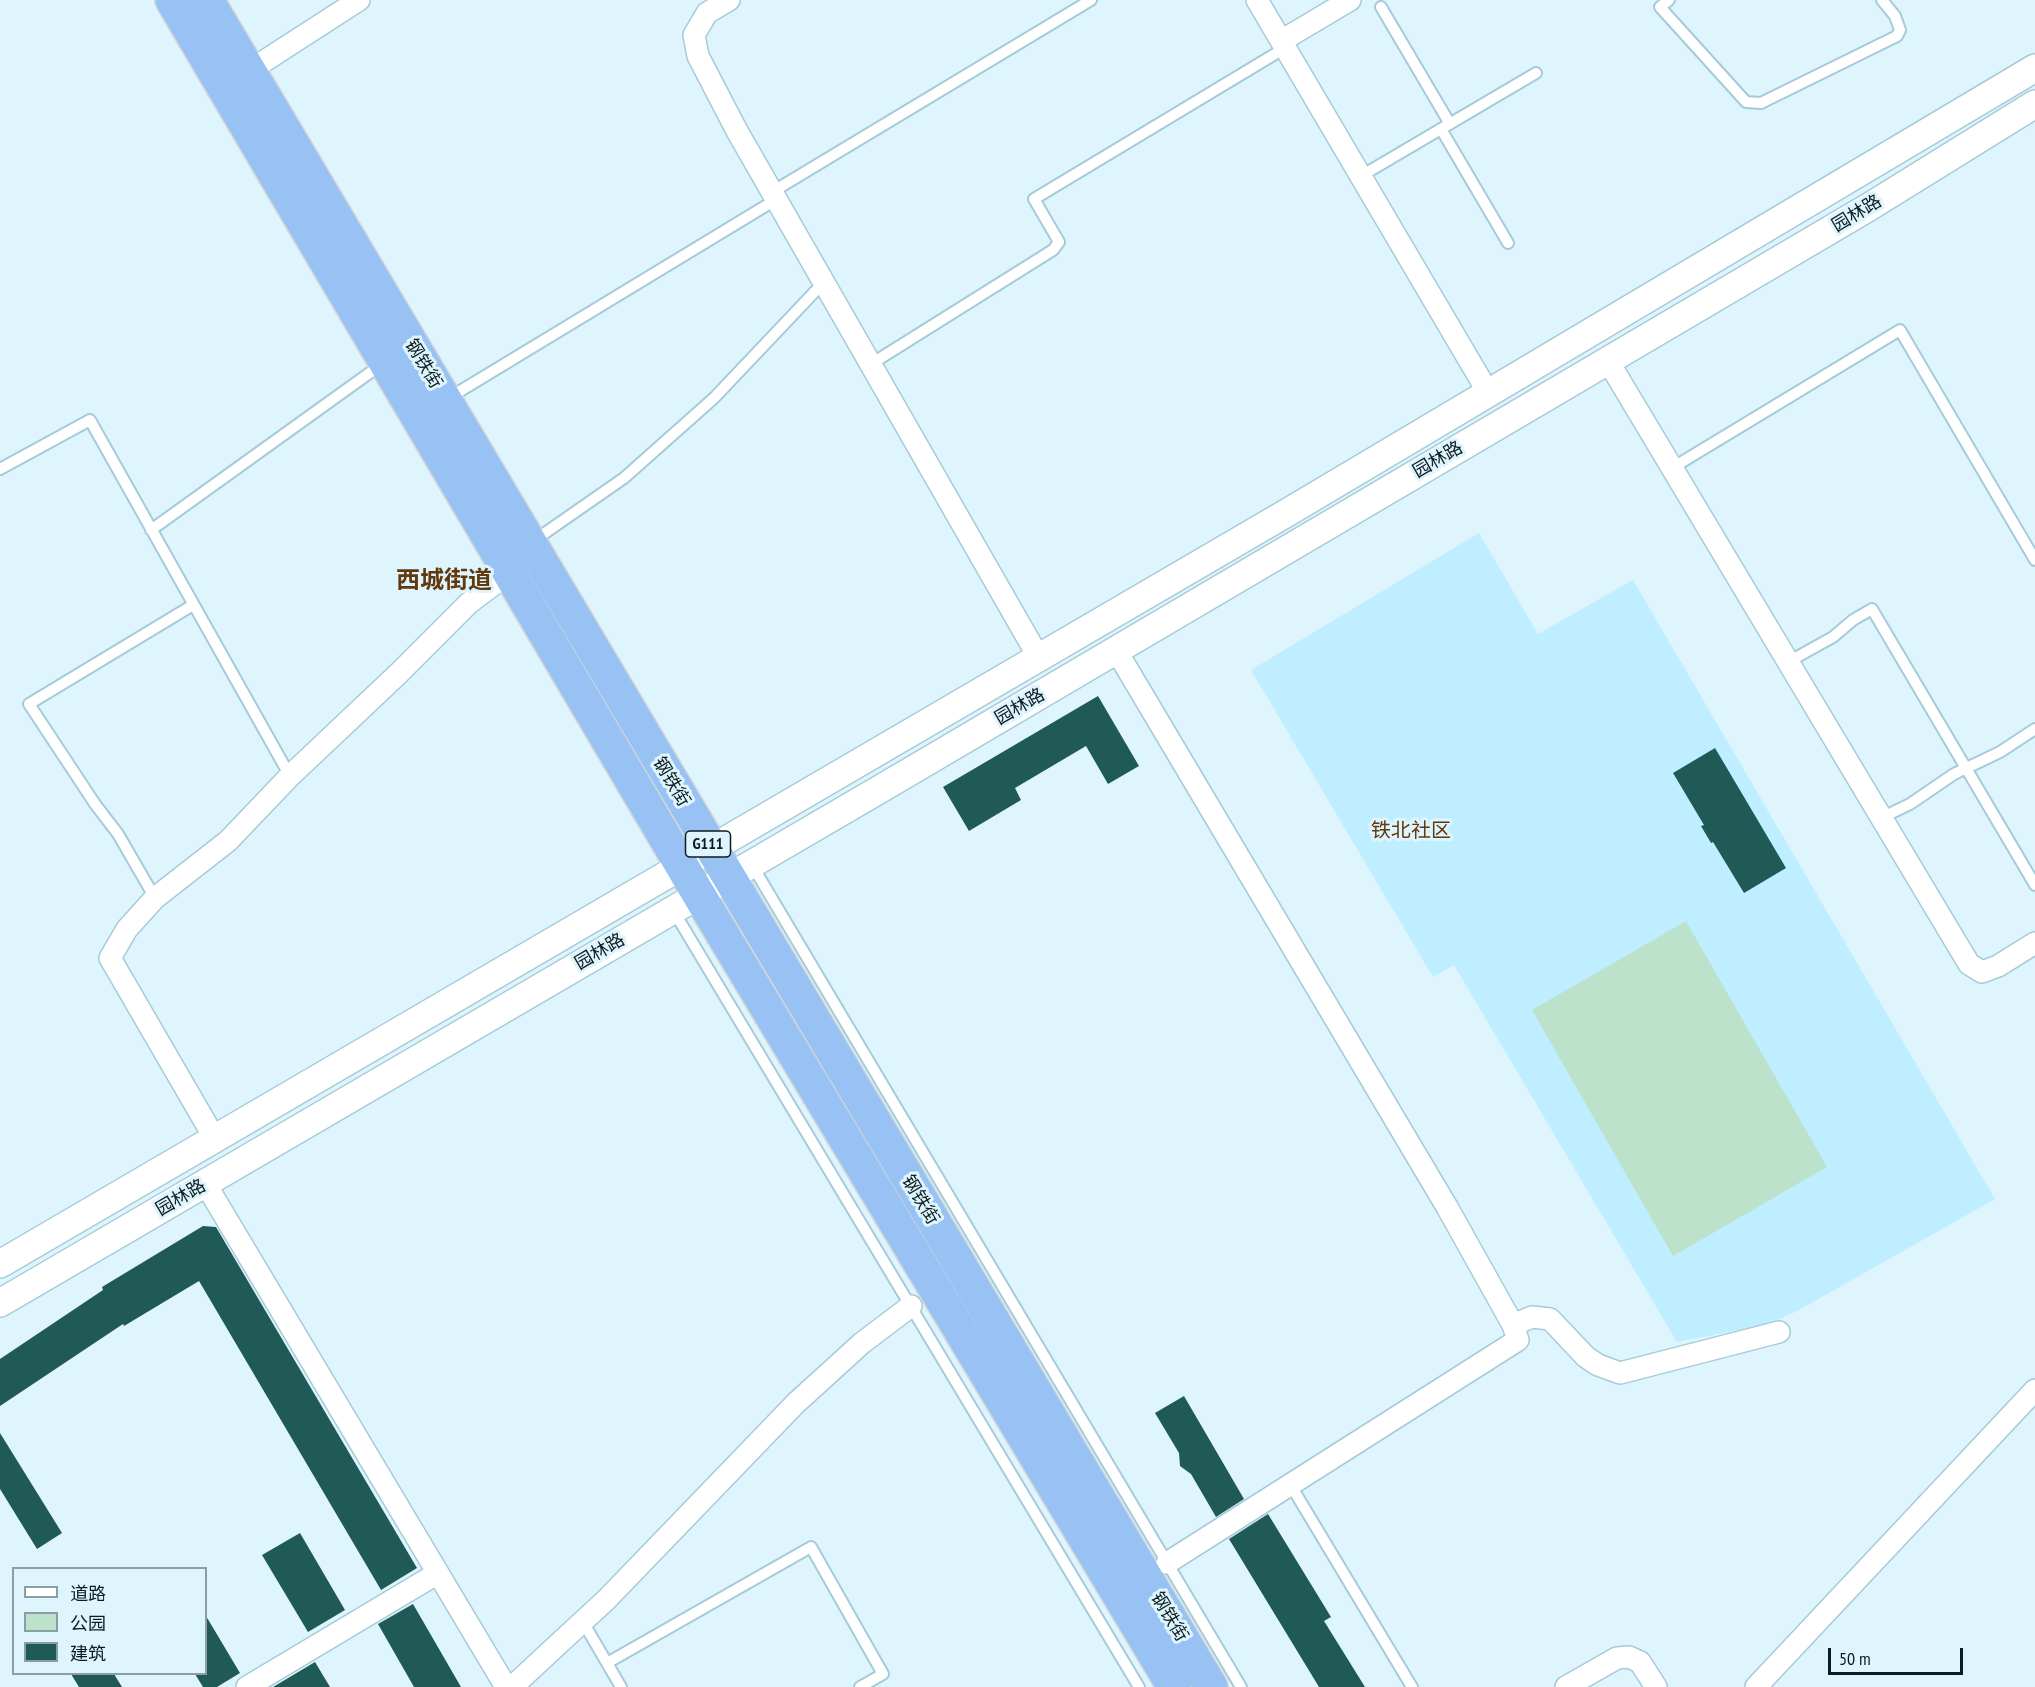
<!DOCTYPE html>
<meta charset="utf-8">
<style>
body{margin:0}
#map{position:relative;width:2035px;height:1687px;overflow:hidden;background:#def5fd;font-family:"PT Sans Narrow","Noto Sans SC",sans-serif}
canvas{display:block}
.legend{position:absolute;left:12px;top:1567px;width:195px;height:108px;box-sizing:border-box;background:#def5fd;border:2px solid #8b9ea5;margin:0;padding:8px 10px;list-style:none;font-size:18px;color:#0e1c21}
.legend li{display:flex;align-items:center;gap:12px;height:30px}
.legend b{width:30px;border:2px solid #8b9ea5}
.scale{position:absolute;left:1828px;top:1648px;width:135px;height:27px;box-sizing:border-box;border:3px solid #0e1c21;border-top:0;padding-left:8px;font-size:18px;line-height:21px;white-space:nowrap;color:#0e1c21;-webkit-text-stroke:4px #def5fd;paint-order:stroke}
</style>
<div id="map">
<canvas width="2035" height="1687"></canvas>
<ul class="legend">
<li><b style="height:8px;background:#fff"></b>道路</li>
<li><b style="height:16px;background:#bde2cb"></b>公园</li>
<li><b style="height:16px;background:#205a57"></b>建筑</li>
</ul>
<div class="scale">50 m</div>
</div>
<script>
const context = document.querySelector('canvas').getContext('2d');
context.lineJoin = 'round';
function fill(path, color) {
  context.fillStyle = color;
  context.fill(path, 'evenodd');
}
function poly(rows) {
  const path = new Path2D();
  for (const r of rows) {
    path.moveTo(r[0], r[1]);
    for (let i = 2; i < r.length; i += 2) path.lineTo(r[i], r[i + 1]);
  }
  return path;
}
function strokePath(path, color, width, dash) {
  context.strokeStyle = color;
  context.lineWidth = width;
  context.lineCap = dash ? 'butt' : 'round';
  context.setLineDash(dash || []);
  context.stroke(path);
}
function label(font, color, halo, rows, align = 'center') {
  context.font = font + ' "PT Sans Narrow","Noto Sans SC",sans-serif';
  context.lineWidth = 6;
  context.setLineDash([]);
  context.textBaseline = 'middle';
  context.strokeStyle = halo;
  context.fillStyle = color;
  for (const [text, x, y, turn = 0] of rows) {
    context.save();
    context.translate(x, y);
    context.rotate((+turn || 0) * Math.PI / 180);
    context.textAlign = isNaN(turn) ? turn : align;
    if (halo) context.strokeText(text, 0, 0);
    context.fillText(text, 0, 0);
    context.restore();
  }
}
fill(poly([
 [1479,533,1538,634,1633,580,1995,1199,1797,1311,1768,1324,1677,1342,1454,965,1433,977,1251,670]
]), '#beeeff');
fill(poly([
 [1686,921,1827,1167,1673,1256,1532,1010]
]), '#bde2cb');
fill(poly([
 [1098,696,1139,766,1108,784,1086,746,1015,788,1021,800,969,831,943,787],
 [1715,748,1786,868,1744,893,1713,842,1711,843,1701,826,1704,825,1673,773],
 [203,1226,216,1227,417,1568,381,1590,199,1281,124,1326,123,1324,0,1406,0,1359,103,1290,102,1287],
 [1184,1396,1244,1499,1216,1517,1191,1474,1180,1466,1179,1453,1155,1413],
 [0,1433,62,1533,37,1549,0,1489],
 [1268,1514,1331,1617,1324,1621,1365,1687,1319,1687,1229,1539],
 [300,1533,345,1610,308,1632,262,1555],
 [413,1604,461,1687,414,1687,378,1624],
 [206,1616,240,1673,217,1687,203,1687,195,1674,206,1674],
 [315,1662,330,1687,273,1687],
 [71,1674,114,1674,122,1687,79,1687]
]), '#205a57');
const service = poly([
 [1669,0,1660,7,1746,102,1761,103,1897,36,1900,30,1895,16,1882,0],
 [1381,7,1450,124],
 [1441,129,1508,243],
 [1361,176,1536,73],
 [772,192,1091,0],
 [871,364,1053,250,1059,242,1034,199,1285,48],
 [447,399,777,199],
 [1672,468,1900,330,2035,560],
 [0,469,90,420,290,776],
 [151,530,382,364],
 [532,542,624,478,714,398,824,282],
 [1788,662,1833,637,1853,620,1872,609,2035,885],
 [1881,818,1910,804,1954,774,2000,752,2035,729],
 [752,865,1241,1687],
 [155,898,118,834,95,804,29,704,193,605],
 [673,910,1139,1687],
 [1290,1484,1412,1687],
 [583,1622,621,1687],
 [607,1663,811,1547,883,1674,860,1687]
]);
const minor = poly([
 [729,0,707,13,694,35,698,56,737,131,1039,658],
 [1257,0,1489,394],
 [1281,41,1350,0],
 [249,71,359,0],
 [1608,361,1969,964,1982,972,1998,966,2035,943],
 [1116,650,1447,1207,1513,1325,1518,1340,1167,1563],
 [215,1139,110,958,127,929,155,898,228,841,290,776,399,673,469,603,509,573],
 [205,1183,506,1687],
 [1513,1325,1532,1317,1550,1319,1586,1357,1598,1365,1620,1373,1779,1332],
 [247,1687,438,1573],
 [512,1687,607,1599,796,1403,862,1343,911,1306],
 [1566,1687,1617,1658,1629,1657,1640,1662,1656,1687],
 [1756,1687,2035,1390]
]);
const tertiary = poly([
 [0,1264,1290,511,2035,68],
 [0,1303,882,788,1869,207,2035,104]
]);
const trunk = poly([
 [172,0,699,895,1174,1687],
 [207,0,1211,1687]
]);
strokePath(service, '#a6cbd8', 14);
strokePath(minor, '#a6cbd8', 24);
strokePath(tertiary, '#a6cbd8', 30);
strokePath(trunk, '#d4d6d7', 36);
strokePath(service, '#fff', 10);
strokePath(minor, '#fff', 21);
strokePath(tertiary, '#fff', 27);
strokePath(trunk, '#98c2f3', 33);
for (const [x, y, w] of [
 [708,844,45]
]) {
  const box = new Path2D();
  box.roundRect(x - w / 2, y - 13, w, 26, 4.5);
  context.fillStyle = '#def5fd';
  context.fill(box);
  strokePath(box, '#0e1c21', 1.5);
}
label('bold 16px', '#0e1c21', null, [
 ["G111",708,844]
]);
label('18px', '#0e1c21', '#def5fd', [
 ["园林路",1857,214,-31],
 ["钢铁街",423,364,59],
 ["园林路",1438,460,-30],
 ["园林路",1020,707,-30],
 ["钢铁街",671,782,59],
 ["园林路",600,952,-30],
 ["园林路",181,1198,-30],
 ["钢铁街",920,1200,59],
 ["钢铁街",1169,1617,59]
]);
label('20px', '#61390d', '#def5fd', [
 ["铁北社区",1411,831]
]);
label('bold 24px', '#61390d', '#def5fd', [
 ["西城街道",444,581]
]);
</script>
